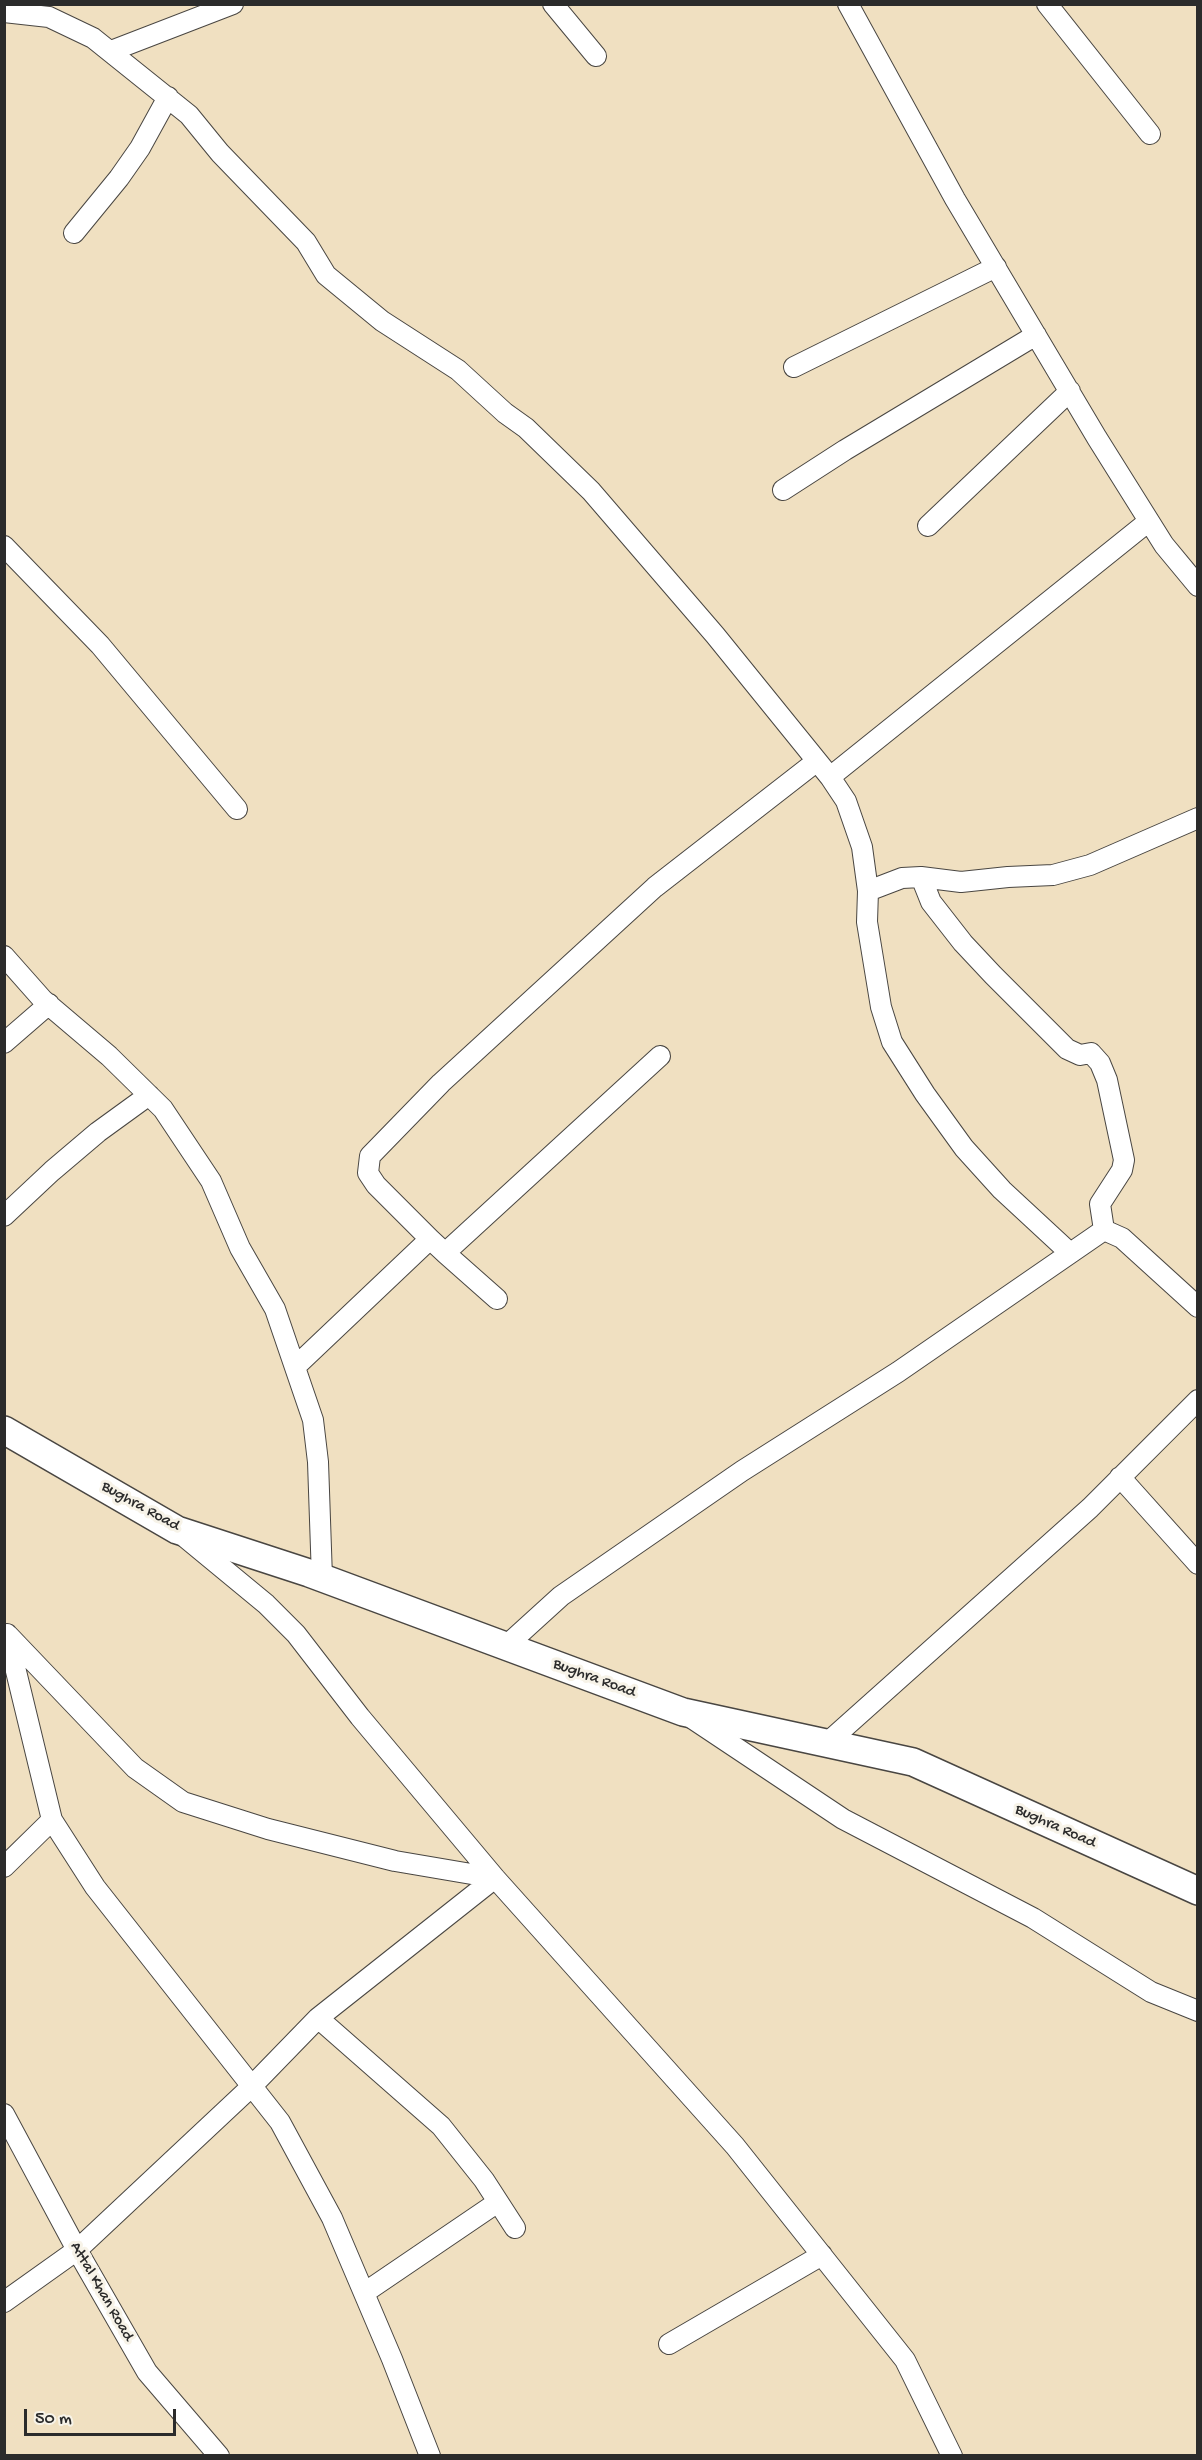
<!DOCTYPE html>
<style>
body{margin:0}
#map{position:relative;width:1202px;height:2460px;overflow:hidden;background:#f0e0c1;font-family:"Gochi Hand",sans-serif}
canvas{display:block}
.frame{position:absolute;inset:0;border:6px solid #2b2b2b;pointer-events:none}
.scale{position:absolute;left:24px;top:2409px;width:152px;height:27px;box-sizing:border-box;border:3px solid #2b2b2b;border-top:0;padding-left:8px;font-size:18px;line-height:21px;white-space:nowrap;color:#2b2b2b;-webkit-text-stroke:4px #f7f3e8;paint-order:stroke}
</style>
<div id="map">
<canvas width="1202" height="2460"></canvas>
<div class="frame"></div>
<div class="scale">50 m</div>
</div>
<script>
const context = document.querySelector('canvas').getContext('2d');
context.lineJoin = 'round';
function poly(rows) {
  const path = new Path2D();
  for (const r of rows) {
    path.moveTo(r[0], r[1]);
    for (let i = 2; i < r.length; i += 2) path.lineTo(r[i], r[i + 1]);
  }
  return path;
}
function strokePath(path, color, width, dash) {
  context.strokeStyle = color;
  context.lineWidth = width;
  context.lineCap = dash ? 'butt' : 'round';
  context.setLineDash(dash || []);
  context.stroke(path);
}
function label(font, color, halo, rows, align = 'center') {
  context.font = font + ' "Gochi Hand",sans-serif';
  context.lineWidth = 6;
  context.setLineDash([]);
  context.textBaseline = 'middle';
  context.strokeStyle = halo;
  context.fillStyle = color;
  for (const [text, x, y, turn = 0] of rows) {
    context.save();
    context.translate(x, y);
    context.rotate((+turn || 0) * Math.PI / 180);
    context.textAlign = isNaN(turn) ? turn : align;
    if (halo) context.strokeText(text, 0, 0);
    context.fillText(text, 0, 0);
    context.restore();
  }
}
const street = poly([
 [553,4,596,56],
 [848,4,955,199,1097,438,1164,545,1198,586],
 [1047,4,1150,134],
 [4,12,49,17,93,38,189,115,220,153,306,242,326,275,382,321,458,370,505,413,526,428,591,491,715,635,830,777,846,801,862,847,868,891,867,922,881,1007,892,1042,925,1094,964,1148,1002,1190,1070,1253],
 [111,51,233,4],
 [74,233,119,178,140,148,168,97],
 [794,367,996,267],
 [783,490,845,450,1036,335],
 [928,526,1070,391],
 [4,546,100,645,237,809],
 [830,777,1149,521],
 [921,877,931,902,963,943,993,975,1067,1049,1080,1055,1091,1053,1100,1063,1107,1080,1124,1160,1122,1170,1100,1204,1104,1230],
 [868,891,902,878,921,877,961,882,1008,877,1053,875,1090,865,1198,818],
 [4,956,43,1000,109,1056,163,1109,211,1181,240,1248,275,1309,313,1420,318,1462,322,1578],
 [4,1043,49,1004],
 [4,1216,52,1171,98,1132,149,1095],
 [430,1239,376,1185,368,1173,370,1156,441,1083,655,887,817,761],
 [445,1253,497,1299],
 [295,1367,430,1239,445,1253,660,1056],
 [1120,1477,1198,1564],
 [186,1538,266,1604,296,1634,360,1717,495,1878,735,2146,905,2360,952,2456],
 [7,1634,52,1820,95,1887,280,2122,332,2218,392,2359,430,2456],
 [8,1635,135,1768,183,1802,268,1829,395,1861,495,1878],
 [506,1646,561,1596,742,1471,898,1372,1104,1230,1122,1238,1198,1307],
 [693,1719,843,1819,1033,1918,1151,1992,1198,2011],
 [827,1743,1090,1508,1198,1400],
 [4,1867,52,1820],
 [318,2018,441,2126,484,2180,515,2228],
 [4,2114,77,2250,147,2372,219,2456],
 [364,2293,498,2202],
 [4,2302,77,2250,251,2087,318,2018,495,1878],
 [669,2344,822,2255]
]);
const secondary = poly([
 [4,1430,177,1530,309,1573,683,1712,913,1762,1198,1891]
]);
strokePath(street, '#494642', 22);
strokePath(secondary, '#494642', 30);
strokePath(street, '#fff', 20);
strokePath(secondary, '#fff', 27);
label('16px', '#2b2b2b', '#f7f3e8', [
 ["Bughra Road",140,1507,29],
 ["Bughra Road",594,1679,20],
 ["Bughra Road",1055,1827,24],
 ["Attal Khan Road",101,2292,60]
]);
</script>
